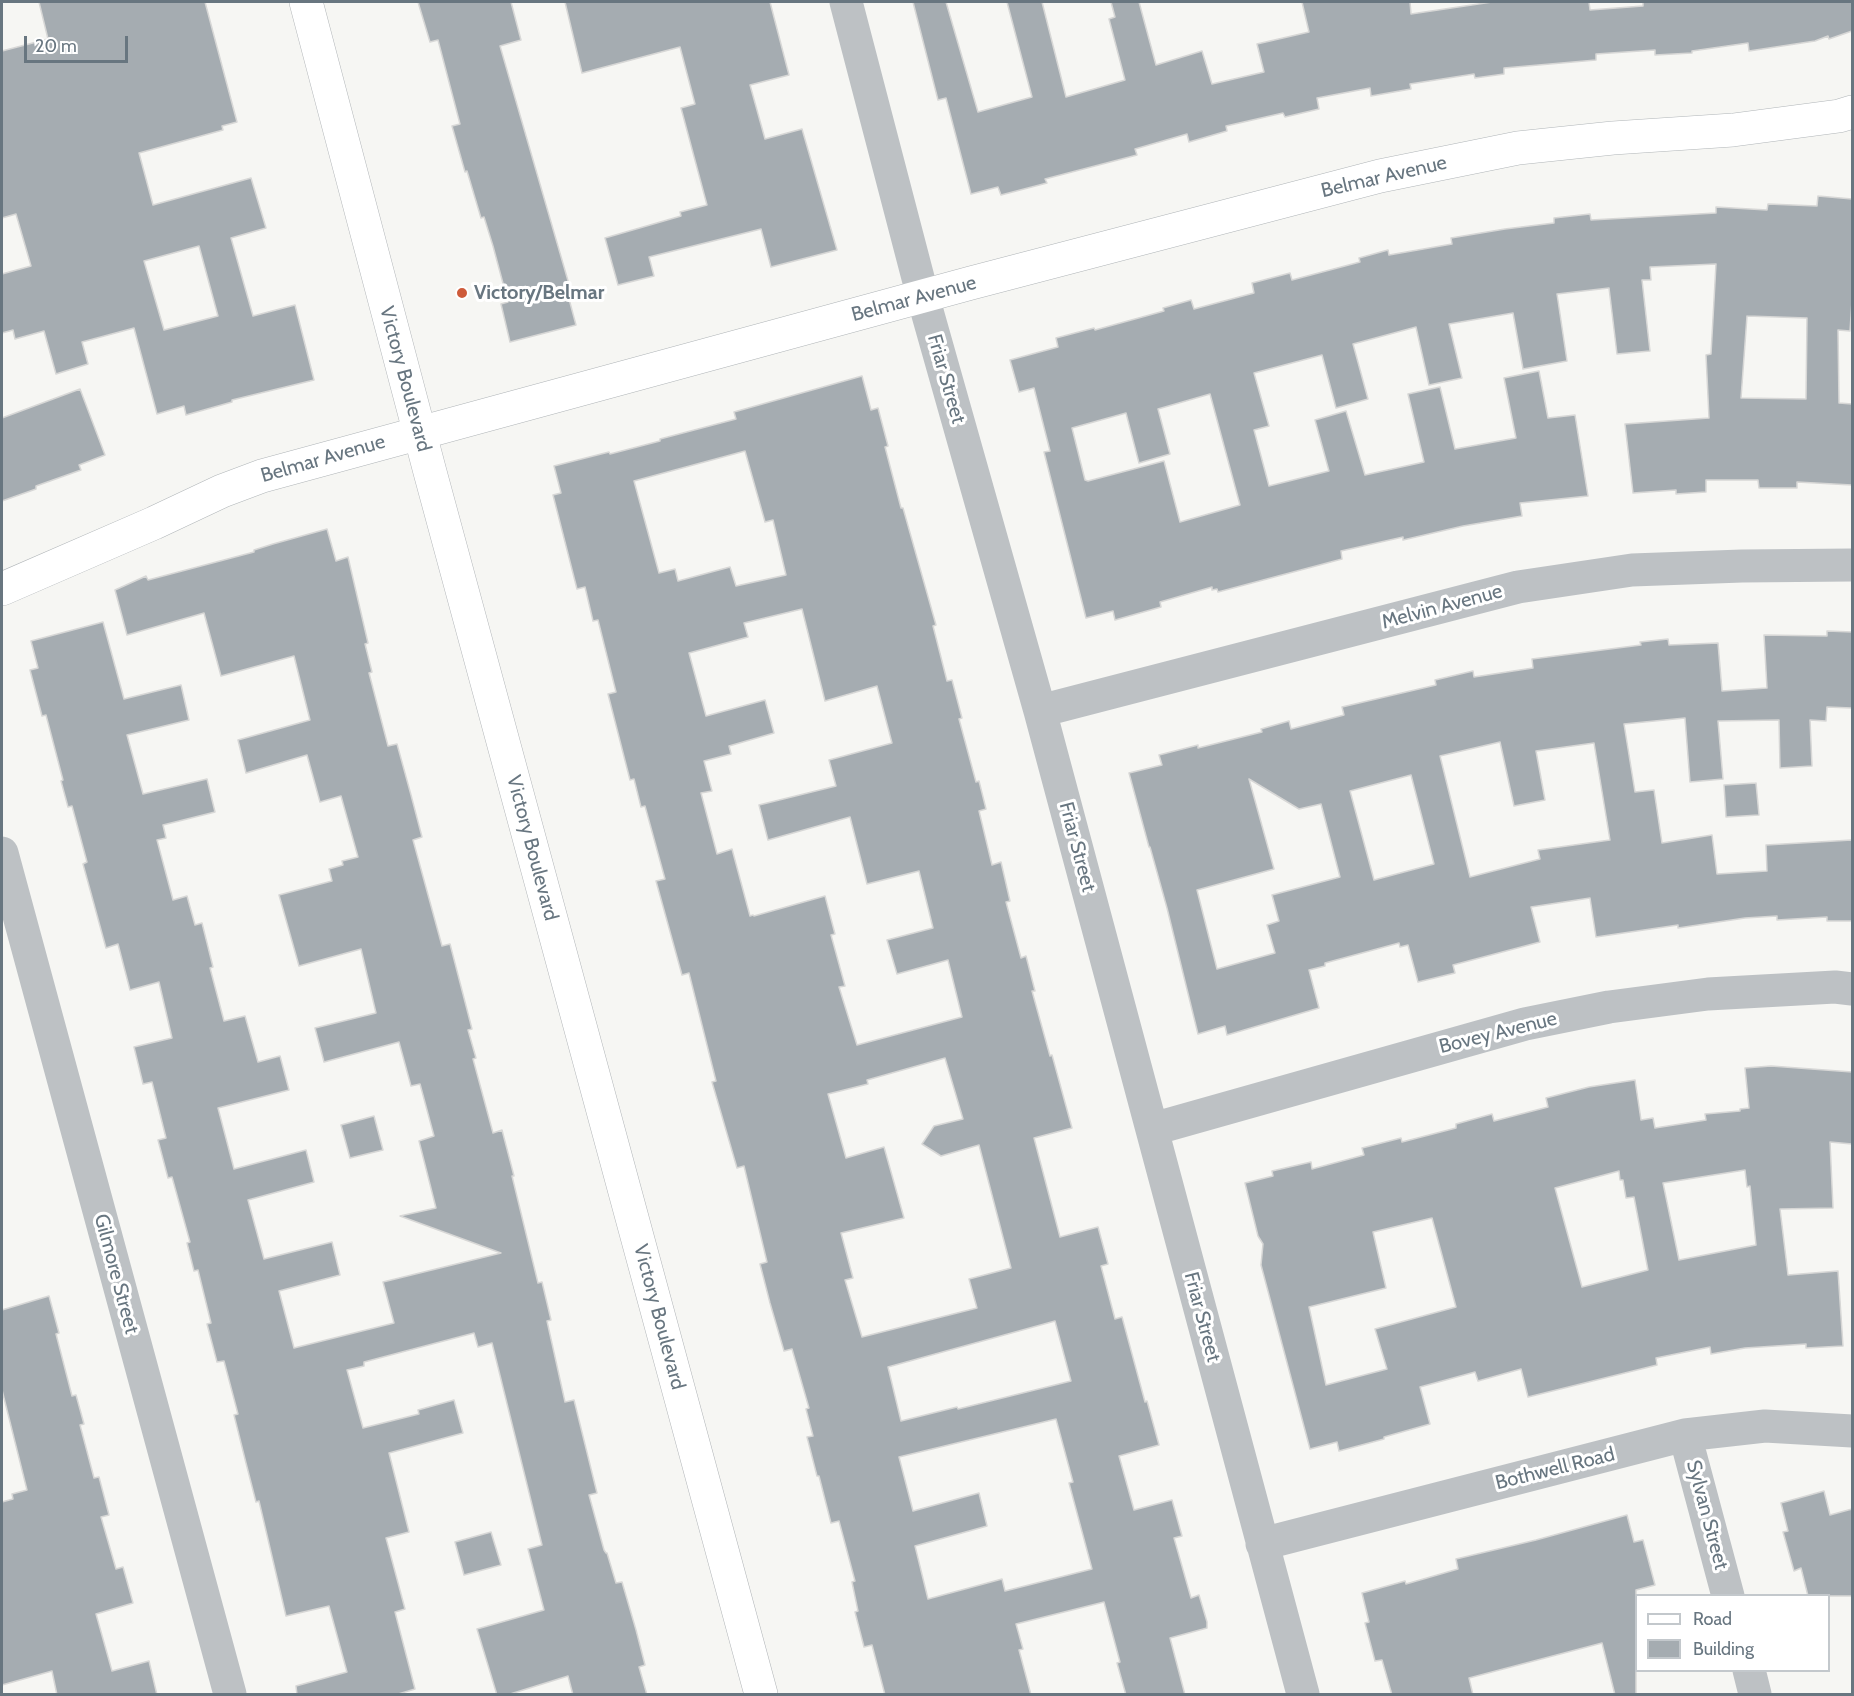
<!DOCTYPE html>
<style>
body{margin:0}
#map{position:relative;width:1854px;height:1696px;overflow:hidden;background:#f6f6f3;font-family:Cabin,sans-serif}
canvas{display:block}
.frame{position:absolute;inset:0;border:3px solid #687680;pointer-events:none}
.legend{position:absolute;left:1635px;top:1594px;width:195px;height:78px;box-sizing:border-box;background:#fff;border:2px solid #c3c8cc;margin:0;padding:8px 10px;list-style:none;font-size:18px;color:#687680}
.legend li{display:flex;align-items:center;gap:12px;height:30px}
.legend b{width:30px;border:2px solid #c3c8cc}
.scale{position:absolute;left:24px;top:36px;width:104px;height:27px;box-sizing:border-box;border:3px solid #687680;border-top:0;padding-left:8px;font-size:18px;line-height:21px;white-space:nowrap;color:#687680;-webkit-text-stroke:4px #fff;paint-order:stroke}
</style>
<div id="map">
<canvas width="1854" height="1696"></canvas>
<div class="frame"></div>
<ul class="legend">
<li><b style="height:8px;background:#fff"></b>Road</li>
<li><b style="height:16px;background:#a5acb1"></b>Building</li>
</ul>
<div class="scale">20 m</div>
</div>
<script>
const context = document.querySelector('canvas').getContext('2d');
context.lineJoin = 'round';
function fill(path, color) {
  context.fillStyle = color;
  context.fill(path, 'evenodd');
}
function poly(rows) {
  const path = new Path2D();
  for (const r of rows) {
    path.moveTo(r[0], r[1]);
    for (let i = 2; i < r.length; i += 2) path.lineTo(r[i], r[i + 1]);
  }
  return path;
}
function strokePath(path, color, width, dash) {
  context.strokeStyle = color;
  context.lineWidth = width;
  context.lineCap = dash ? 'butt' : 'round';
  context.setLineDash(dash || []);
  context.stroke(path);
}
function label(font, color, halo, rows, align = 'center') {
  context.font = font + ' Cabin,sans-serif';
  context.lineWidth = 6;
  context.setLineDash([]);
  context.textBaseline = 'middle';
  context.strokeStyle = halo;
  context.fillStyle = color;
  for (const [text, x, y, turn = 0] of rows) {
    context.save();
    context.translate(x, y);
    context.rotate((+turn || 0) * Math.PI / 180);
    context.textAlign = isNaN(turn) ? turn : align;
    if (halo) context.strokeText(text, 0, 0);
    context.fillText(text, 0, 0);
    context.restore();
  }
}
const building = poly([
 [39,2,205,2,237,122,222,126,223,130,139,153,153,205,251,178,266,228,231,238,253,316,295,305,314,380,232,400,232,402,186,415,184,406,157,414,134,328,82,342,88,364,56,374,44,331,15,339,13,330,2,333,2,274,31,266,16,214,2,218,2,51,48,39,39,2],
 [199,246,218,316,164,330,144,261,199,246],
 [418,2,511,2,521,40,500,46,573,298,569,299,576,325,510,342,501,304,508,302,493,246,484,217,481,218,467,171,465,172,452,126,460,124,438,40,430,42,418,2],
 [565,2,770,2,789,75,750,85,765,139,802,129,837,250,771,267,761,229,649,257,654,276,618,285,605,238,681,216,680,212,707,205,681,108,695,104,680,47,582,73,565,2],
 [913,2,946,2,978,112,1032,97,1007,2,1042,2,1066,97,1125,80,1109,19,1115,17,1111,2,1139,2,1156,65,1202,51,1212,84,1264,72,1257,44,1309,32,1302,2,1410,2,1411,14,1492,2,1589,2,1590,10,1643,6,1643,2,1852,2,1852,31,1829,39,1828,36,1815,41,1749,51,1748,43,1692,51,1692,53,1655,55,1655,50,1596,54,1596,60,1504,68,1504,74,1475,78,1474,74,1410,84,1411,89,1371,96,1370,88,1317,98,1319,109,1285,117,1283,113,1226,126,1227,131,1189,142,1187,134,1135,149,1137,155,1045,179,1047,183,1001,195,998,187,971,194,946,98,938,100,913,2],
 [1818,196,1852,199,1852,301,1850,331,1838,330,1839,403,1852,404,1852,485,1797,482,1797,488,1759,488,1758,480,1706,480,1706,492,1676,494,1676,490,1633,493,1625,424,1709,418,1706,355,1711,354,1716,264,1650,267,1651,280,1642,280,1650,351,1617,354,1609,288,1557,294,1567,361,1523,369,1513,313,1449,324,1462,378,1429,385,1416,327,1353,344,1368,399,1336,408,1322,355,1254,373,1269,426,1254,430,1269,486,1329,471,1315,420,1346,411,1365,475,1424,462,1408,394,1440,387,1455,449,1516,438,1504,378,1539,371,1548,418,1575,415,1588,496,1520,503,1522,516,1463,526,1403,540,1403,537,1341,551,1342,559,1218,592,1217,589,1212,590,1212,587,1160,602,1161,607,1115,620,1113,611,1086,618,1044,452,1050,451,1034,388,1019,392,1010,360,1058,347,1056,338,1094,328,1095,330,1164,311,1163,308,1191,300,1194,309,1254,293,1252,283,1290,273,1292,280,1360,262,1359,258,1388,250,1389,255,1452,244,1451,238,1505,229,1554,223,1554,218,1590,214,1591,220,1716,213,1716,207,1767,210,1768,204,1817,206,1818,196],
 [1747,316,1807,318,1806,399,1741,398,1747,316],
 [1210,394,1240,505,1180,522,1164,461,1088,481,1085,480,1072,428,1126,413,1139,463,1170,454,1158,409,1210,394],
 [862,376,871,410,878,408,888,446,885,447,901,508,903,508,936,625,933,626,947,681,952,680,962,718,959,719,976,782,979,781,986,809,979,811,992,865,1001,862,1010,901,1006,902,1021,958,1026,956,1035,991,1032,991,1050,1056,1052,1055,1072,1128,1034,1138,1060,1237,1098,1227,1108,1264,1101,1266,1115,1319,1122,1317,1145,1402,1147,1401,1159,1445,1119,1456,1134,1510,1172,1500,1182,1536,1174,1538,1191,1598,1199,1595,1207,1622,1207,1628,1170,1638,1185,1695,1126,1695,1117,1663,1120,1662,1104,1602,1016,1624,1023,1649,1019,1650,1031,1695,885,1695,872,1645,864,1647,855,1612,858,1611,852,1582,855,1581,839,1521,831,1523,819,1476,817,1476,807,1437,813,1436,806,1409,809,1408,792,1349,784,1351,770,1303,760,1264,767,1262,744,1166,737,1168,712,1082,716,1081,689,973,682,975,656,881,665,879,645,806,641,807,634,779,630,780,608,694,616,692,598,620,593,621,585,587,577,589,553,495,561,493,554,466,609,452,610,454,660,441,660,439,736,419,734,412,862,376],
 [745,451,765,522,773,520,786,575,736,586,730,567,678,581,675,569,659,573,634,481,745,451],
 [802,609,825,701,877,686,892,743,829,760,836,786,759,805,768,840,850,817,867,884,919,871,933,928,887,940,897,974,948,960,962,1017,857,1045,839,987,845,986,831,935,835,934,825,896,754,916,753,915,750,916,732,849,717,854,701,793,712,791,704,761,731,754,729,746,774,733,765,700,706,716,689,653,748,637,744,623,802,609],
 [945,1058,963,1119,934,1126,922,1144,941,1156,979,1145,1011,1268,969,1279,977,1308,862,1337,845,1280,853,1278,841,1233,904,1218,884,1147,846,1158,828,1094,868,1084,867,1080,945,1058],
 [1055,1321,1071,1381,958,1409,957,1407,901,1421,888,1367,1055,1321],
 [1056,1419,1073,1482,1069,1483,1092,1569,1005,1591,1002,1579,928,1599,915,1546,987,1526,979,1493,913,1511,899,1457,1056,1419],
 [80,389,105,455,79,465,81,470,36,486,36,489,2,501,2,418,80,389],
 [327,529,336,561,348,557,368,643,365,644,372,672,369,673,388,746,397,744,411,795,422,837,413,840,442,946,450,944,472,1029,468,1030,476,1058,473,1059,493,1133,502,1130,514,1176,512,1176,538,1283,542,1282,551,1320,547,1321,565,1402,574,1400,597,1493,589,1495,604,1550,606,1553,607,1553,616,1583,622,1582,636,1630,645,1665,639,1667,647,1695,573,1695,568,1676,507,1695,497,1695,477,1629,544,1610,528,1549,542,1545,492,1343,478,1347,474,1333,364,1362,364,1366,347,1370,363,1428,419,1414,418,1410,454,1400,463,1433,389,1453,409,1532,386,1538,405,1609,395,1612,415,1689,395,1695,297,1695,296,1686,347,1672,329,1606,286,1616,259,1501,256,1502,246,1463,234,1415,238,1414,224,1361,217,1362,207,1324,211,1323,198,1270,194,1271,187,1243,190,1242,172,1177,168,1178,158,1140,166,1138,152,1082,143,1084,134,1047,172,1038,159,982,130,990,118,944,106,948,83,864,87,862,72,806,68,807,61,781,63,780,46,715,42,716,30,670,38,668,31,641,103,622,124,699,181,685,189,720,127,735,143,794,207,779,215,812,163,825,166,838,157,840,173,900,187,896,195,925,202,923,213,967,210,968,224,1021,245,1016,258,1062,280,1056,289,1090,218,1108,234,1169,306,1150,314,1182,248,1200,264,1259,332,1242,340,1275,279,1291,294,1348,394,1323,383,1282,501,1253,400,1216,436,1208,419,1141,434,1136,420,1084,411,1086,399,1042,324,1062,315,1028,376,1013,361,949,299,966,279,895,332,881,329,869,343,865,342,861,358,857,341,796,320,802,307,755,246,773,238,740,310,720,294,656,221,676,204,613,127,635,115,590,146,576,148,580,254,552,254,550,273,544,327,529],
 [1827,631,1852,632,1852,708,1827,707,1826,721,1810,720,1812,766,1780,768,1779,720,1718,721,1723,779,1690,782,1685,718,1624,724,1635,792,1654,790,1662,843,1712,835,1717,874,1767,871,1766,845,1852,840,1852,921,1827,921,1827,917,1777,920,1777,916,1745,918,1678,928,1678,925,1596,937,1590,898,1531,907,1540,942,1453,965,1455,973,1418,982,1408,945,1400,947,1399,943,1325,963,1325,966,1309,970,1319,1008,1227,1035,1225,1026,1198,1034,1167,908,1150,847,1149,847,1129,773,1162,765,1159,755,1198,745,1198,748,1262,732,1261,729,1289,721,1291,729,1344,715,1342,707,1436,685,1435,680,1473,671,1474,677,1533,668,1532,659,1641,645,1640,642,1668,639,1669,645,1718,643,1722,691,1767,688,1764,635,1827,636,1827,631],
 [1500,742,1514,806,1545,800,1536,751,1594,743,1610,840,1538,850,1540,859,1470,877,1440,756,1500,742],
 [1411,775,1434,864,1374,880,1350,791,1411,775],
 [1249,779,1299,809,1321,804,1340,877,1272,895,1279,921,1267,925,1275,953,1217,969,1197,890,1274,869,1249,779],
 [1756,783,1759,815,1726,817,1724,785,1756,783],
 [1771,1066,1852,1072,1852,1144,1830,1142,1833,1208,1780,1209,1788,1275,1838,1271,1843,1346,1806,1348,1806,1344,1745,1348,1711,1354,1710,1347,1656,1358,1657,1365,1528,1397,1521,1369,1478,1381,1475,1372,1420,1387,1430,1424,1384,1437,1384,1439,1339,1451,1337,1442,1310,1449,1261,1265,1263,1244,1258,1236,1245,1183,1273,1176,1272,1171,1311,1162,1312,1169,1364,1155,1362,1148,1401,1138,1402,1142,1456,1128,1456,1124,1492,1114,1494,1121,1548,1107,1546,1098,1589,1087,1635,1080,1641,1120,1653,1118,1655,1128,1706,1120,1705,1114,1740,1111,1740,1109,1749,1108,1745,1068,1771,1066],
 [1745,1170,1747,1187,1750,1186,1756,1245,1679,1260,1663,1183,1745,1170],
 [1619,1171,1620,1180,1623,1180,1626,1198,1634,1197,1648,1270,1582,1287,1555,1188,1619,1171],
 [1432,1218,1456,1307,1375,1329,1387,1369,1326,1385,1309,1307,1386,1288,1373,1232,1432,1218],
 [374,1116,383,1150,350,1158,341,1125,374,1116],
 [49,1296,59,1333,56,1334,72,1396,76,1395,84,1424,80,1425,94,1478,99,1477,109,1515,101,1517,116,1569,123,1567,133,1603,96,1614,112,1671,149,1661,157,1695,57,1695,52,1671,2,1685,2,1502,13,1499,12,1494,27,1490,2,1390,2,1310,49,1296],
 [1824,1491,1830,1515,1852,1509,1852,1596,1808,1596,1801,1568,1794,1571,1783,1532,1788,1531,1781,1503,1824,1491],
 [1627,1515,1634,1542,1643,1540,1655,1585,1636,1590,1636,1695,1615,1695,1602,1643,1469,1678,1473,1695,1392,1695,1382,1660,1375,1661,1365,1623,1369,1622,1362,1593,1405,1581,1406,1584,1458,1569,1456,1559,1536,1540,1627,1515],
 [491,1532,501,1565,464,1575,455,1542,491,1532]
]);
fill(building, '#a5acb1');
strokePath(building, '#d7d7d6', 1.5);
const secondary = poly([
 [2,589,154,523,222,491,262,476,971,283,1380,176,1518,148,1613,138,1733,130,1839,116,1852,112]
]);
const primary = poly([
 [306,2,430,472,761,1694]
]);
strokePath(secondary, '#b0b5b8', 34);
strokePath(primary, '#b1b5b8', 34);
strokePath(poly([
 [846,2,923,297,1040,711,1303,1694],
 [1040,711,1518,587,1632,570,1742,566,1852,565],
 [2,853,230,1694],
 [1153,1129,1525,1024,1609,1007,1708,994,1835,987,1852,989],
 [1685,1435,1728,1596],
 [1262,1544,1685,1435,1765,1426,1852,1431],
 [1749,1670,1755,1694]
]), '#bdc1c4', 33);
strokePath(secondary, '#fff', 33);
strokePath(primary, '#fff', 33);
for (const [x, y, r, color] of [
 [462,293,6,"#ce5b3a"]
]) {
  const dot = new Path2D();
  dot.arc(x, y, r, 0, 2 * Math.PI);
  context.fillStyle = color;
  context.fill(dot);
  strokePath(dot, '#fff', 2);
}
label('20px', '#687680', '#fff', [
 ["Belmar Avenue",1384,177,-13],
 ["Belmar Avenue",914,299,-15],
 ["Victory Boulevard",405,379,75],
 ["Friar Street",946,379,74],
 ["Belmar Avenue",323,459,-16],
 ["Melvin Avenue",1442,607,-15],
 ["Friar Street",1077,847,75],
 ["Victory Boulevard",532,848,75],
 ["Bovey Avenue",1498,1033,-14],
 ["Gilmore Street",116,1274,75],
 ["Victory Boulevard",659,1317,75],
 ["Friar Street",1202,1317,75],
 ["Bothwell Road",1555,1469,-14],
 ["Sylvan Street",1707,1515,75]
]);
label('bold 20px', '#687680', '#fff', [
 ["Victory/Belmar",474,293]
], 'left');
</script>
